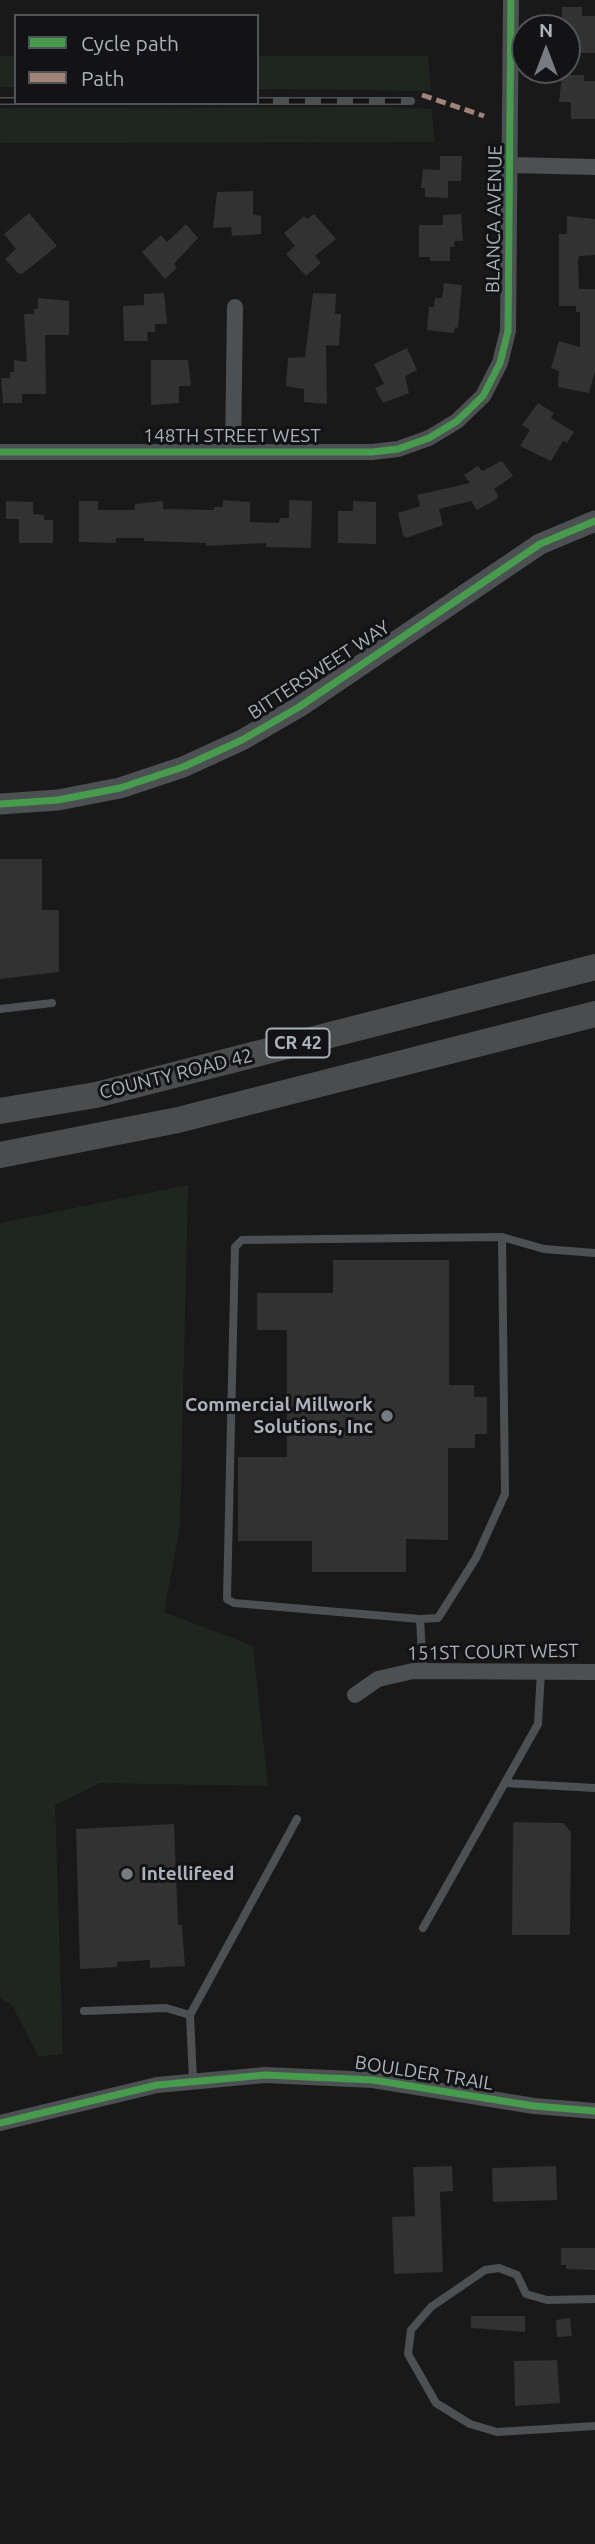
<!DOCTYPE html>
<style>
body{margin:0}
#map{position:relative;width:595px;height:2544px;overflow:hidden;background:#191919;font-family:Ubuntu,sans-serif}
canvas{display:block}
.legend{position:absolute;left:14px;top:14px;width:245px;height:91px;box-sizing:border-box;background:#131315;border:2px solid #505357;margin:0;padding:9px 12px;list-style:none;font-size:21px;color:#abb2ba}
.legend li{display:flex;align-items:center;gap:14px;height:35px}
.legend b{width:35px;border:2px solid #505357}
.north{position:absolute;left:511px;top:14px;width:70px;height:70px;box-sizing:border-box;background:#131315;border:2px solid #505357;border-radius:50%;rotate:0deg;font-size:19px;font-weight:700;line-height:28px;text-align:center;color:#abb2ba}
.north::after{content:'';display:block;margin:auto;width:24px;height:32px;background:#787c82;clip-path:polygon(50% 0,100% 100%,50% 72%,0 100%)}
</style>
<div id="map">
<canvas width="595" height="2544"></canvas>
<ul class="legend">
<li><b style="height:9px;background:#469c4c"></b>Cycle path</li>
<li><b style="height:9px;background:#a18479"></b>Path</li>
</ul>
<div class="north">N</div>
</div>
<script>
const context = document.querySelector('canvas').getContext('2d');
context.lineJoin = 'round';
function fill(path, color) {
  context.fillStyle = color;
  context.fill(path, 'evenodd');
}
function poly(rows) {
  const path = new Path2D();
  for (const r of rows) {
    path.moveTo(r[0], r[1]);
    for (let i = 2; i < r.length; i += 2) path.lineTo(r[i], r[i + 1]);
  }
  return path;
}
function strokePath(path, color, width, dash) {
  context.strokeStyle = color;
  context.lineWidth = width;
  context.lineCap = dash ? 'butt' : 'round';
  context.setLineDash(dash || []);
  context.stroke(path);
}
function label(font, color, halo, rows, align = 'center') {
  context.font = font + ' Ubuntu,sans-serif';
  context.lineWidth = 6;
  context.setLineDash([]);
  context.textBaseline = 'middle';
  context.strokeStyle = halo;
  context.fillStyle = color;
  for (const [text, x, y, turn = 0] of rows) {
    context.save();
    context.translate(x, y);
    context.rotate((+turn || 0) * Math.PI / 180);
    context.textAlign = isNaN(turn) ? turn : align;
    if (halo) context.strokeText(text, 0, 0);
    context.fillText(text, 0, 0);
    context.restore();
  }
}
fill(poly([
 [0,56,16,56,16,87,0,87],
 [257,56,428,56,431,91,257,89],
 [386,107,432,109,434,142,0,143,0,108],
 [188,1185,180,1526,164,1612,253,1646,268,1786,100,1783,55,1805,63,2054,39,2057,12,2005,0,1997,0,1223]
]), '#1f261f');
fill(poly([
 [562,7,582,7,582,16,595,16,595,53,575,53,575,36,567,36,567,28,562,28],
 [562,75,584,75,584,81,595,81,595,119,571,119,571,102,559,102],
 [440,156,462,156,461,181,448,181,448,198,425,197,425,188,421,188,423,169,440,170],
 [253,191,253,214,261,216,261,234,232,236,231,227,213,228,217,192],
 [29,213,57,246,22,274,18,273,5,259,16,249,4,234],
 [314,214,336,239,315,256,321,263,306,276,286,254,295,246,284,233,304,216,307,219],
 [461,214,463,241,454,241,454,247,450,247,450,261,430,261,430,257,419,257,419,225,443,225,443,215],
 [567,216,595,219,595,255,579,256,578,261,579,289,595,289,595,372,589,393,558,387,559,371,551,368,559,341,580,347,580,312,576,312,576,306,559,306,559,234,567,234],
 [186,224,198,238,174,264,177,268,165,279,142,252,161,235,167,242],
 [444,283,462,285,458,328,455,327,454,333,427,330,429,307,434,307,435,298,442,298],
 [164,293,167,324,155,324,155,332,147,332,148,341,124,341,123,306,144,305,144,294],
 [313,293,336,294,335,314,341,314,339,346,326,345,327,404,304,402,304,389,286,386,288,358,305,357],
 [38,298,69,301,69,335,45,335,46,394,22,394,22,403,3,403,1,378,10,378,10,372,14,372,14,360,27,362,24,314,34,314,34,309,38,308],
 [407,348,417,370,405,376,409,393,383,403,375,388,384,384,374,364],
 [151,360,188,360,191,386,179,386,179,403,151,405],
 [538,403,554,413,551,418,574,432,567,443,563,441,551,461,520,446,530,430,522,425],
 [502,461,513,476,494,489,498,495,497,499,477,510,471,501,439,509,443,525,406,538,403,535,398,513,420,506,417,495,470,483,464,475,478,466,482,471],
 [223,500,250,502,250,522,279,523,280,518,289,518,289,500,312,501,311,548,266,547,266,543,206,546,206,543,144,541,144,538,116,538,116,543,79,542,79,501,98,501,98,510,135,510,135,504,163,501,163,509,214,510,214,507,223,507],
 [6,501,33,502,33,514,44,515,44,520,53,520,53,543,19,543,19,519,6,519],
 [353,501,376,502,376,544,338,543,338,511,353,511],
 [0,859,42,859,42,910,59,910,59,972,0,979],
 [333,1260,449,1260,449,1385,474,1385,474,1397,487,1397,487,1434,475,1434,475,1448,448,1448,448,1540,406,1539,406,1572,312,1572,312,1541,238,1541,238,1457,287,1457,287,1330,257,1330,257,1293,333,1293],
 [513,1822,563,1823,571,1832,570,1935,512,1935],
 [174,1824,178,1925,182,1925,185,1966,150,1968,150,1960,117,1962,117,1967,80,1969,76,1829],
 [452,2166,453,2191,440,2192,443,2272,394,2274,392,2217,415,2216,413,2167],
 [556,2166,557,2200,493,2202,492,2168],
 [561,2248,595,2248,595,2270,566,2269,566,2265,561,2265],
 [471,2316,525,2316,525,2332,471,2328],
 [570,2318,572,2336,557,2337,556,2320],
 [557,2360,560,2403,515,2406,514,2361]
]), '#323233');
strokePath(poly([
 [0,1009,52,1003],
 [502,1237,544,1249,595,1253],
 [420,1619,234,1603,227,1599,235,1247,242,1240,502,1237,505,1494,476,1558,438,1618,420,1619,423,1672],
 [505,1783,595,1788],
 [423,1928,538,1724,541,1672],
 [84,2011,166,2008,190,2015],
 [193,2080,190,2015,297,1819],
 [595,2299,547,2300,526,2294,517,2275,499,2268,485,2270,431,2307,411,2330,408,2354,436,2403,470,2424,497,2432,595,2426]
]), '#4d5052', 8);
strokePath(poly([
 [511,165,595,167],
 [0,452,372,452,398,449,429,438,457,421,483,396,500,363,508,331,511,0],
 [233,452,235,307],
 [355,1695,378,1679,413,1671,595,1672],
 [0,2123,157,2085,265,2075,373,2080,534,2106,595,2111]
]), '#4d5052', 16);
strokePath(poly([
 [0,804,58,800,120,788,183,767,242,740,299,707,540,544,595,521]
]), '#4d5052', 21);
strokePath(poly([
 [0,1111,96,1095,595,967],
 [0,1155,178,1120,595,1014]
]), '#4a4c4e', 26);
const rail = poly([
 [0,101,16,101],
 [257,101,411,101]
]);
strokePath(rail, '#4e4f51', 8);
strokePath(rail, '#131315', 5, [16]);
strokePath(poly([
 [422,95,484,116]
]), '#a18479', 5, [10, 5]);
strokePath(poly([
 [0,452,372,452,398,449,429,438,457,421,483,396,500,363,508,331,511,0],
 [0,804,58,800,120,788,183,767,242,740,299,707,540,544,595,521],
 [0,2123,157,2085,265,2075,373,2080,534,2106,595,2111]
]), '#469c4c', 7);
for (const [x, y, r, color] of [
 [387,1416,7,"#787c82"],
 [127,1874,7,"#787c82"]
]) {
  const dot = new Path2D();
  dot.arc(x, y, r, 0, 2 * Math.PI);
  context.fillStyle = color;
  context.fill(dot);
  strokePath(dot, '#131315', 2.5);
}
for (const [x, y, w] of [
 [298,1043,63]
]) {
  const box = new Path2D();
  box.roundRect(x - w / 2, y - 14.5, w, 29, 5);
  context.fillStyle = '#131315';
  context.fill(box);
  strokePath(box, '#abb2ba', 2);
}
label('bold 18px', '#abb2ba', null, [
 ["CR 42",298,1043]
]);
label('19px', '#abb2ba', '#131315', [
 ["BLANCA AVENUE",494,219,-89],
 ["148TH STREET WEST",232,436],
 ["BITTERSWEET WAY",319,670,-33],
 ["COUNTY ROAD 42",176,1074,-14],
 ["151ST COURT WEST",493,1652,-1],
 ["BOULDER TRAIL",424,2073,9]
]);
label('bold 19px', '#abb2ba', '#131315', [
 ["Commercial Millwork",373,1405],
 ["Solutions, Inc",373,1427],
 ["Intellifeed",141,1874,"left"]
], 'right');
</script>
